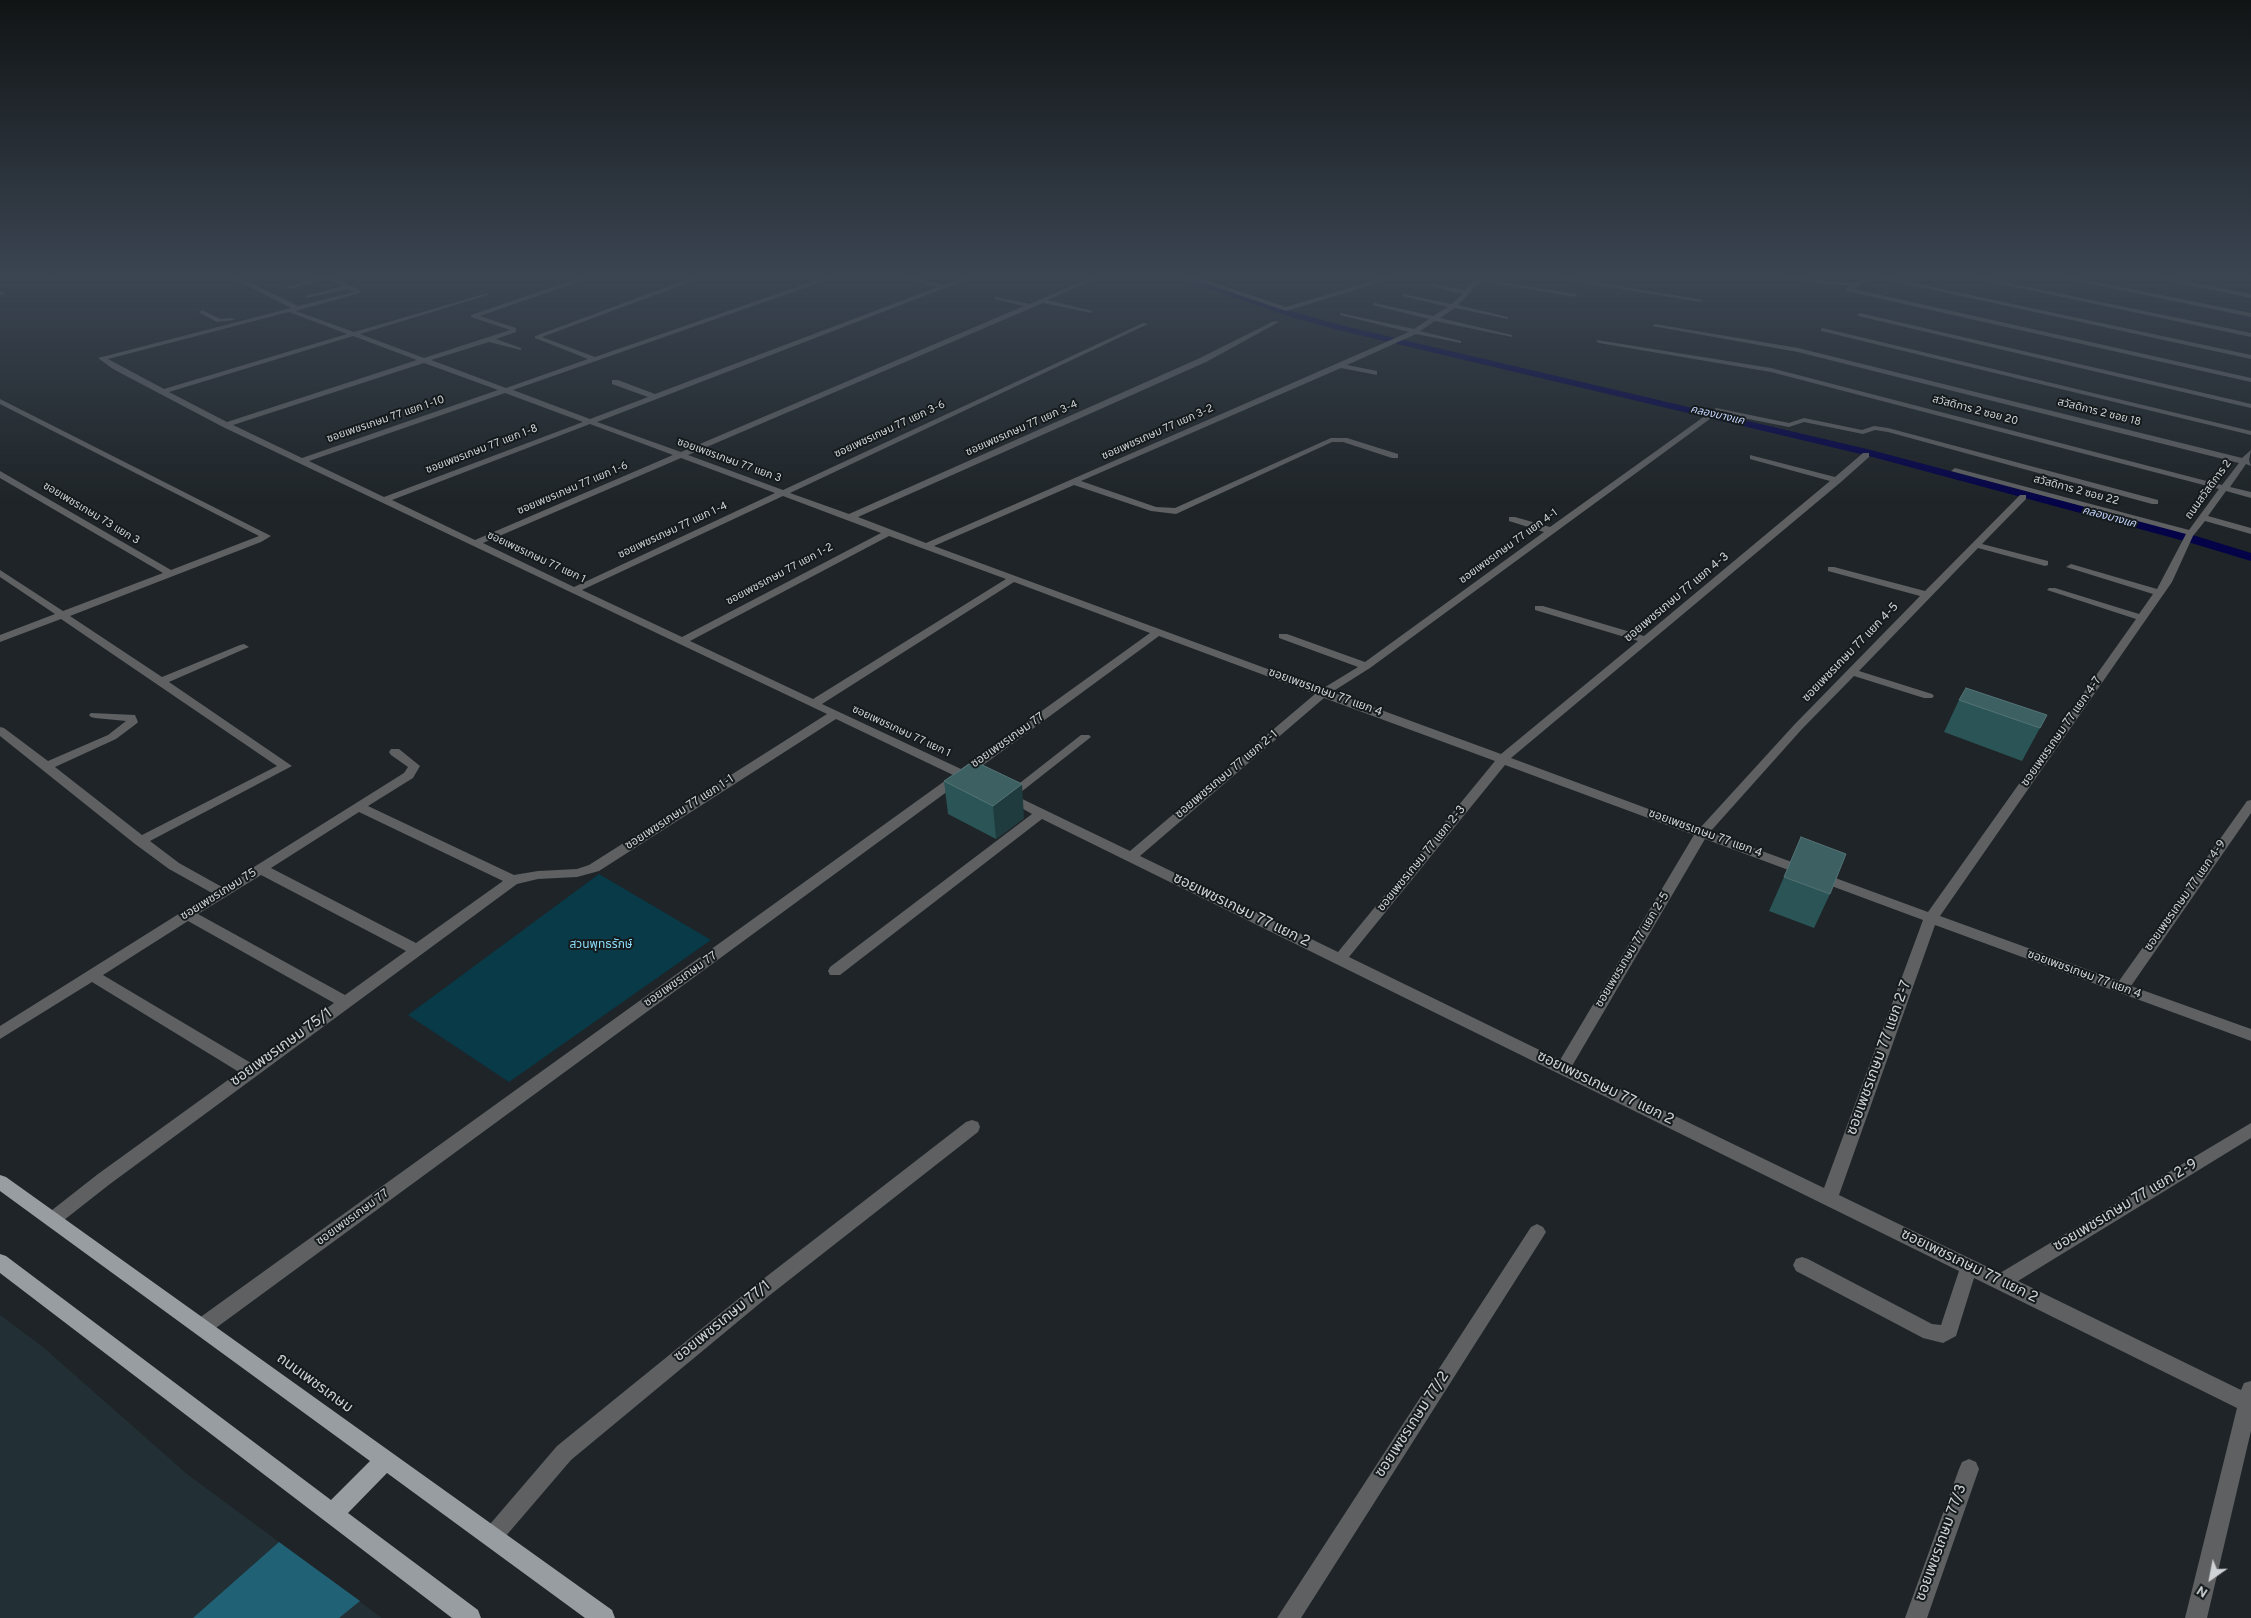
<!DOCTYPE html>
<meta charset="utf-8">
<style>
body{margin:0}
#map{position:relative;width:2251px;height:1618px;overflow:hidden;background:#1e2427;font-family:Overpass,sans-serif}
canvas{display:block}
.north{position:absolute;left:2186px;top:1553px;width:50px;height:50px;-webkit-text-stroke:4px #151b1d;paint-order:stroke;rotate:213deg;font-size:14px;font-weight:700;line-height:20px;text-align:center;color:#ced2d4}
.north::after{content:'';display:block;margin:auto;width:18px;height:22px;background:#ced2d4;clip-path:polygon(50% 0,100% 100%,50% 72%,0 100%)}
</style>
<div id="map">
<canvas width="2251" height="1618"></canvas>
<div class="north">N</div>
</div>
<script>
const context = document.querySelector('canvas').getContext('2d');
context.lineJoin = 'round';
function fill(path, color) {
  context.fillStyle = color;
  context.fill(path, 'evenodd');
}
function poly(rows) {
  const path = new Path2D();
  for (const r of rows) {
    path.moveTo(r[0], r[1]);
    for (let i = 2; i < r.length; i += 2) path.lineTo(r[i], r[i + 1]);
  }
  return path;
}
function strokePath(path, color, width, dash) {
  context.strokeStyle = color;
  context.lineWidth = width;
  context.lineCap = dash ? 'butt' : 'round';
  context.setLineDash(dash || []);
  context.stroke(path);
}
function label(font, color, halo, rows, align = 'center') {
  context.font = font + ' Overpass,"Noto Sans Thai",sans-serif';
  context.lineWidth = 4;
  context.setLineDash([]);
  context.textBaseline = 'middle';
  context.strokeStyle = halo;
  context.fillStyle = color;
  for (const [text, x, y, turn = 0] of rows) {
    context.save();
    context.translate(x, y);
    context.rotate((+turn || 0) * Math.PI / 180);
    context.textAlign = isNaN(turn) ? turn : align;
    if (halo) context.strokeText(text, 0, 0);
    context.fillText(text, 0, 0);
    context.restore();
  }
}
fill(poly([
 [0,1315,43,1347,187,1474,382,1618,0,1618]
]), '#222f34');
fill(poly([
 [599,874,711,940,509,1082,408,1015]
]), '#083a48');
fill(poly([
 [279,1542,360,1601,339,1618,193,1618]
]), '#206175');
fill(poly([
 [1178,278,1191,278,1297,313,1344,326,1871,450,2196,536,2251,553,2251,561,2188,542,1865,455,1338,330,1291,317,1178,278]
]), '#040348');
fill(poly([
 [48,278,57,278,57,279,54,281,48,278],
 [232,278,241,278,298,306,354,292,348,289,306,298,306,296,343,286,327,279,289,289,286,287,316,278,335,278,360,290,360,293,296,311,354,332,488,293,488,295,360,334,424,358,510,330,471,317,471,315,579,278,589,278,480,316,516,328,516,332,496,339,521,348,521,350,489,342,431,360,506,388,588,359,535,338,535,336,691,278,701,278,542,337,595,357,823,278,833,278,513,390,590,419,648,397,612,384,612,380,618,380,655,394,938,287,902,278,914,278,944,285,962,278,971,278,597,422,681,452,1024,306,995,299,995,297,1030,304,1089,278,1098,278,1048,300,1092,311,1092,313,1043,303,688,455,783,490,1143,323,1148,324,790,493,849,514,1200,358,1274,321,1279,322,1206,362,858,517,926,543,1409,332,1340,315,1340,313,1414,329,1429,319,1372,305,1375,303,1433,316,1448,307,1403,296,1403,294,1452,304,1462,294,1431,286,1431,284,1465,290,1476,278,1577,294,1575,297,1481,281,1458,305,1508,317,1508,319,1455,308,1440,318,1512,335,1512,337,1435,321,1420,331,1461,341,1461,343,1416,334,1347,365,1377,371,1377,375,1341,368,1081,481,1156,507,1175,508,1331,438,1347,438,1398,454,1398,458,1392,458,1343,442,1332,442,1176,514,1151,511,1074,485,934,546,1322,689,1358,667,1279,638,1279,634,1287,634,1365,662,1544,532,1509,521,1509,517,1515,517,1550,527,1716,408,1789,423,1804,418,1862,430,1874,426,1888,428,2158,500,2158,504,2152,504,1888,432,1875,430,1863,434,1804,422,1789,427,1718,413,1370,668,1332,692,1501,754,1638,641,1535,610,1535,606,1543,606,1644,636,1830,481,1750,459,1750,455,1835,477,1863,453,1869,453,1869,457,1841,482,1511,758,1700,828,1794,725,1920,596,1828,571,1828,567,1834,567,1925,591,2020,495,2026,495,2026,499,1982,544,2048,561,2048,565,2045,566,1978,548,1859,671,1932,694,1934,696,1932,698,1924,698,1854,676,1802,729,1710,832,1928,912,2136,619,2047,590,2049,588,2055,588,2139,614,2153,594,2066,567,2071,564,2157,589,2186,534,1951,471,1955,468,2189,530,2219,489,1771,372,1599,343,1596,341,1597,340,1771,368,2222,485,2239,463,1798,352,1652,326,1655,324,1798,348,2242,458,2251,450,2249,460,2251,466,2246,464,2230,487,2251,492,2251,498,2226,491,2208,516,2251,528,2251,534,2205,521,2193,536,2172,582,1940,916,2119,981,2247,801,2251,800,2251,813,2131,986,2251,1029,2251,1041,1935,925,1839,1195,2000,1273,2251,1123,2251,1138,2018,1281,2241,1390,2244,1383,2251,1381,2251,1431,2207,1618,2185,1618,2237,1408,1974,1278,1956,1336,1943,1343,1923,1338,1796,1271,1793,1265,1796,1259,1802,1257,1808,1259,1932,1324,1941,1325,1959,1271,1042,819,840,975,830,975,828,971,830,967,1032,814,1002,797,1081,735,1089,735,1091,737,1016,796,1130,851,1315,694,1159,636,971,774,978,779,976,782,972,783,963,780,209,1333,202,1336,195,1333,193,1327,195,1321,953,775,836,719,599,871,577,877,538,879,517,884,110,1184,59,1224,53,1227,47,1224,44,1219,47,1214,98,1174,239,1072,92,982,0,1039,0,1026,212,893,169,869,135,844,0,736,0,727,4,728,48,761,108,735,126,721,95,718,91,717,89,715,91,713,135,715,138,722,136,724,116,739,55,767,142,835,277,766,61,619,0,642,0,635,55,614,0,577,0,570,63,611,163,573,0,478,0,471,171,570,259,536,0,404,0,399,271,536,261,542,70,616,162,677,240,645,244,644,249,647,169,682,292,766,150,841,179,863,222,887,404,773,408,767,391,755,389,752,391,749,399,749,420,766,413,778,368,806,514,875,538,871,577,869,589,865,827,714,223,427,113,369,98,358,291,308,232,278],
 [289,312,347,334,164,389,108,359,289,312],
 [353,336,417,360,227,422,169,392,353,336],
 [424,363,498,390,302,458,233,425,424,363],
 [505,393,583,422,384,497,309,461,505,393],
 [590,424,673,455,475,540,392,500,590,424],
 [681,458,775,493,574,587,483,543,681,458],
 [783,496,881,533,682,637,582,590,783,496],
 [889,536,1006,579,813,699,690,641,889,536],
 [1014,582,1150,633,961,769,822,704,1014,582],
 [1324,698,1495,761,1338,952,1140,856,1324,698],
 [1505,765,1694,835,1560,1060,1349,957,1505,765],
 [359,812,503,881,416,943,271,868,359,812],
 [1705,839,1923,920,1824,1188,1572,1066,1705,839],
 [261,875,406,951,345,995,198,914,261,875],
 [188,921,334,1003,251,1063,103,975,188,921],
 [1190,278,1200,278,1286,307,1383,278,1394,278,1286,311,1190,278],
 [1555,278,1572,278,1703,300,1700,302,1555,278],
 [1772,278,1800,278,1855,283,1863,278,1871,278,1854,289,2251,378,2251,382,1846,291,1846,289,1850,286,1772,278],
 [1878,278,1891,278,2251,355,2251,359,1878,278],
 [1972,278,1985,278,2251,333,2251,337,1972,278],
 [2062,278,2076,278,2251,313,2251,317,2062,278],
 [2155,278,2169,278,2251,294,2251,298,2155,278],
 [2246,278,2251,278,2251,281,2247,279,2246,278],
 [0,291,4,293,4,295,0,295,0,291],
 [202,310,220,319,232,318,235,320,217,322,200,313,199,312,202,310],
 [1860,313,2251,404,2251,408,1858,316,1857,315,1860,313],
 [1823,328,2251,431,2251,435,1821,331,1821,329,1823,328],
 [972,1120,978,1122,980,1127,978,1132,770,1295,571,1460,499,1544,492,1548,485,1544,481,1537,485,1530,557,1446,758,1283,966,1122,972,1120],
 [1537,1224,1543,1227,1546,1232,1543,1237,1301,1618,1277,1618,1531,1227,1537,1224],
 [1969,1459,1976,1462,1979,1469,1927,1618,1905,1618,1959,1469,1962,1462,1969,1459]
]), '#5e6062');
fill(poly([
 [0,1175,6,1177,612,1610,615,1618,585,1618,387,1473,348,1513,478,1610,481,1618,452,1618,0,1273,0,1254,6,1256,331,1500,370,1461,0,1191,0,1175]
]), '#989da2');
fill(poly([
 [1959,700,2047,715,2022,761,1944,732],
 [944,781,1024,818,996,839,948,814],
 [1784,877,1830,894,1814,928,1769,911]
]), '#2b5456');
fill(poly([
 [1022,784,1024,818,996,839,993,806]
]), '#1f3b3d');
const building = poly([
 [1966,688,2047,715,2040,728,1959,700,1966,688],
 [974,761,1022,784,993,806,944,781,974,761],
 [1801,837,1846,854,1830,894,1784,877,1801,837]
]);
fill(building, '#3d6163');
strokePath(building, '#547375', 1);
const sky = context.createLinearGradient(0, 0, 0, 505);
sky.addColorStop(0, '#101415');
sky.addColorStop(0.55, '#3b4552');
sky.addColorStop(1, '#3b455200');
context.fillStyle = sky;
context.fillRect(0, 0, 2251, 505);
label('11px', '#ced2d4', '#151b1d', [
 ["สวัสดิการ 2 ซอย 20",1975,411,15],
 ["สวัสดิการ 2 ซอย 18",2099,413,14],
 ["ซอยเพชรเกษม 77 แยก 1-10",386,420,-19],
 ["ซอยเพชรเกษม 77 แยก 3-4",1022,429,-24],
 ["ซอยเพชรเกษม 77 แยก 3-6",890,430,-25],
 ["ซอยเพชรเกษม 77 แยก 3-2",1158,433,-24],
 ["ซอยเพชรเกษม 77 แยก 1-8",482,450,-21],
 ["ซอยเพชรเกษม 77 แยก 3",729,461,20],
 ["ซอยเพชรเกษม 77 แยก 1-6",573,489,-23],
 ["ถนนสวัสดิการ 2",2209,490,-54],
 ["สวัสดิการ 2 ซอย 22",2076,491,15],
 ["ซอยเพชรเกษม 73 แยก 3",91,514,31],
 ["ซอยเพชรเกษม 77 แยก 1-4",673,531,-25],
 ["ซอยเพชรเกษม 77 แยก 4-1",1509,547,-36],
 ["ซอยเพชรเกษม 77 แยก 1",536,558,25],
 ["ซอยเพชรเกษม 77 แยก 1-2",780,575,-28],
 ["ซอยเพชรเกษม 77 แยก 1",901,732,25]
]);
label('italic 11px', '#c4d5fe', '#151b1d', [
 ["คลองบางแค",1717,416,13],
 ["คลองบางแค",2109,518,15]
]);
label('12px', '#ced2d4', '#151b1d', [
 ["ซอยเพชรเกษม 77 แยก 4-3",1677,598,-40],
 ["ซอยเพชรเกษม 77 แยก 4-5",1851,653,-46],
 ["ซอยเพชรเกษม 77 แยก 4",1325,693,20],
 ["ซอยเพชรเกษม 77 แยก 4-7",2062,732,-55],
 ["ซอยเพชรเกษม 77",1008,741,-35],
 ["ซอยเพชรเกษม 77 แยก 2-1",1227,775,-40],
 ["ซอยเพชรเกษม 77 แยก 1-1",680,813,-33],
 ["ซอยเพชรเกษม 77 แยก 4",1705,834,20],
 ["ซอยเพชรเกษม 77 แยก 2-3",1422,859,-51],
 ["ซอยเพชรเกษม 75",219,895,-32],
 ["ซอยเพชรเกษม 77 แยก 4-9",2186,896,-55],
 ["ซอยเพชรเกษม 77 แยก 2-5",1633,950,-59],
 ["ซอยเพชรเกษม 77 แยก 4",2084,975,20],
 ["ซอยเพชรเกษม 77",681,980,-35],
 ["ซอยเพชรเกษม 77",353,1218,-36]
]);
label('12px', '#89dbf8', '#151b1d', [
 ["สวนพุทธรักษ์",601,946]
]);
label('15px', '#ced2d4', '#151b1d', [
 ["ซอยเพชรเกษม 77 แยก 2",1241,911,26],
 ["ซอยเพชรเกษม 75/1",282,1048,-36],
 ["ซอยเพชรเกษม 77 แยก 2-7",1880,1058,-70],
 ["ซอยเพชรเกษม 77 แยก 2",1605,1089,26],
 ["ซอยเพชรเกษม 77 แยก 2-9",2126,1206,-31],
 ["ซอยเพชรเกษม 77 แยก 2",1969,1267,26],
 ["ซอยเพชรเกษม 77/1",723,1322,-39],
 ["ถนนเพชรเกษม",314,1384,36],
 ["ซอยเพชรเกษม 77/2",1413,1425,-57],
 ["ซอยเพชรเกษม 77/3",1942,1543,-70]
]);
</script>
